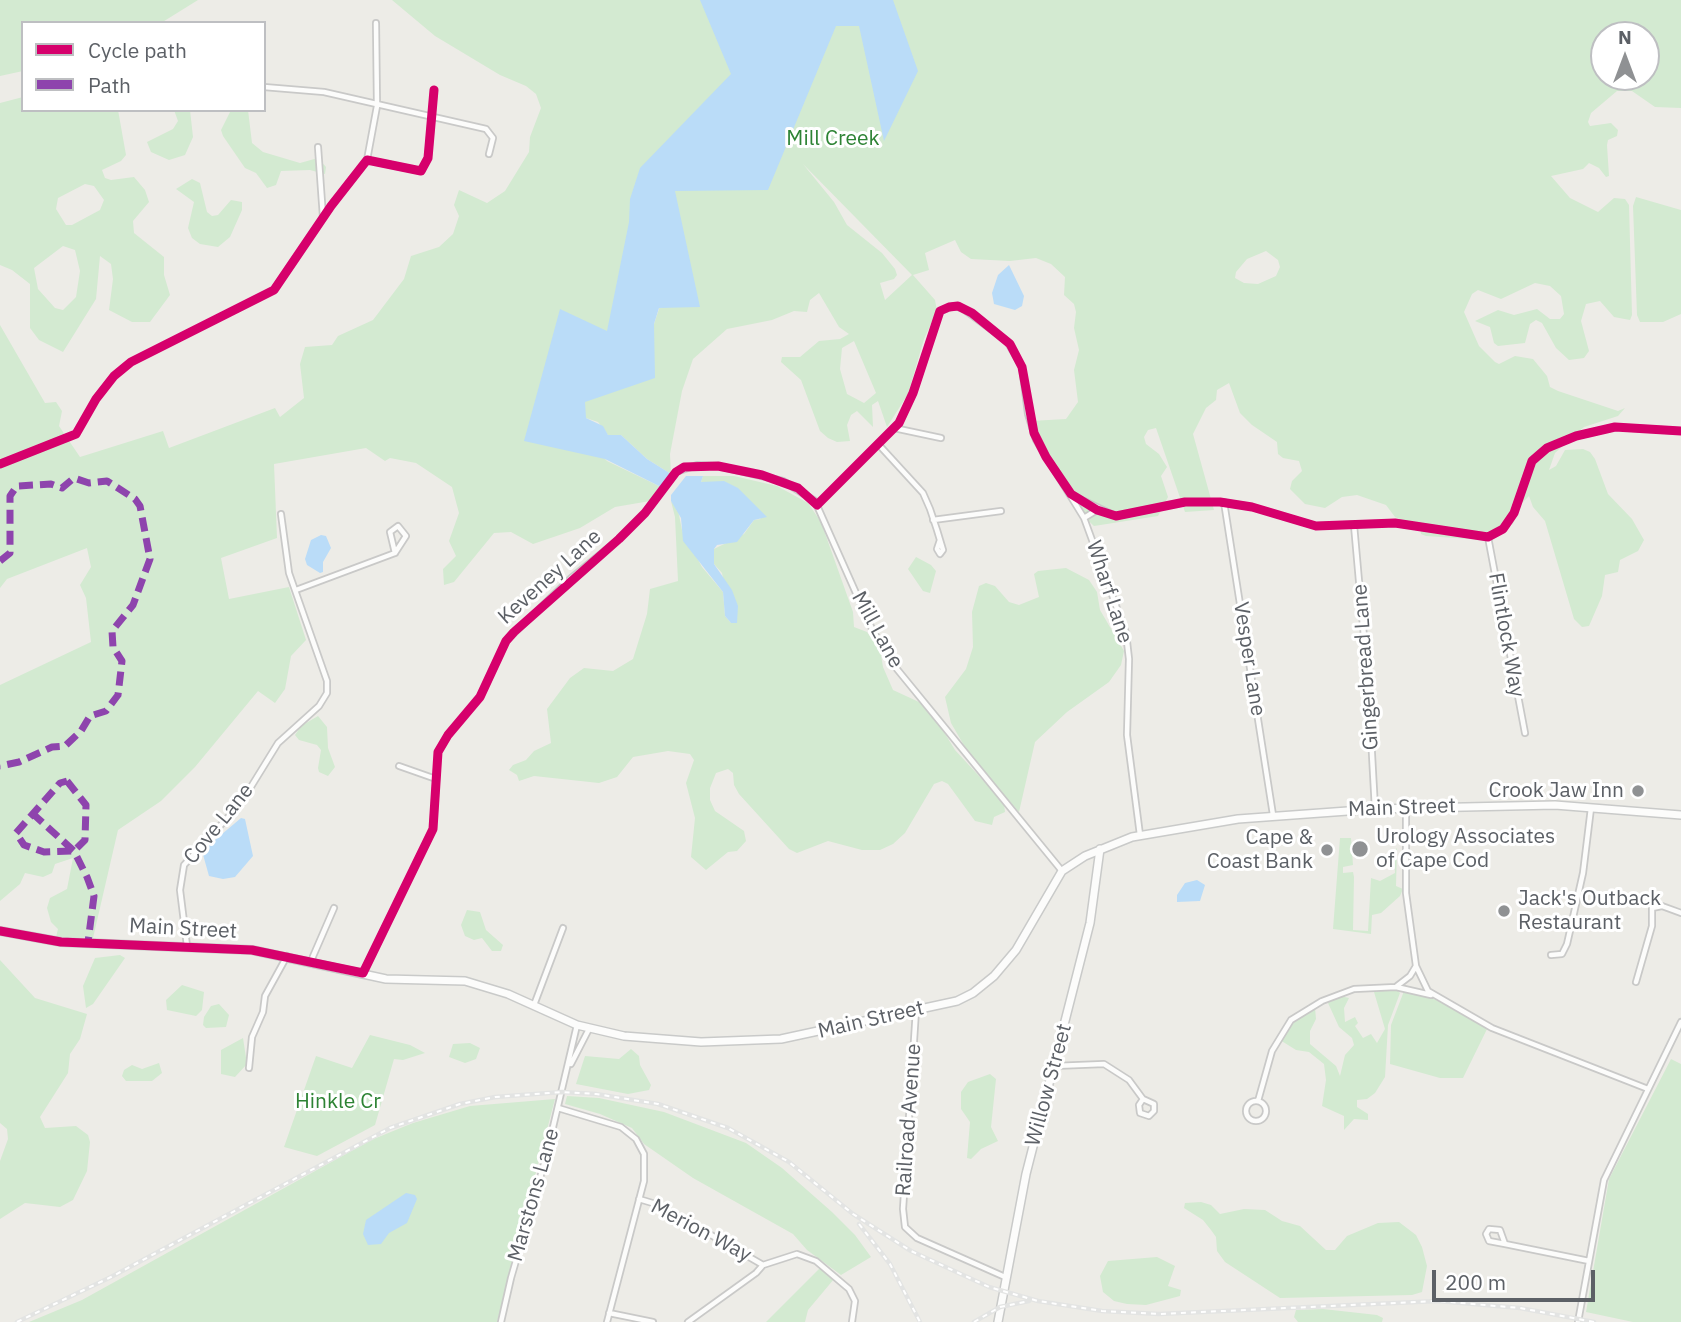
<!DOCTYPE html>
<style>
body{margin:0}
#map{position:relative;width:1681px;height:1322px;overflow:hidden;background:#edece7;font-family:"IBM Plex Sans",sans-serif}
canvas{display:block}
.legend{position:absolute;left:21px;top:21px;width:245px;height:91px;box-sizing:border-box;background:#fff;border:2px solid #bebfc2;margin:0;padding:9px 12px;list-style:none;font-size:21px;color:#5c6066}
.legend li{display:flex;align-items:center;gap:14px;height:35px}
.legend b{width:35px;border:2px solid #bebfc2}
.north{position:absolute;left:1590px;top:21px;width:70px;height:70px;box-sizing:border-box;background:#fff;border:2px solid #bebfc2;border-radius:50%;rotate:0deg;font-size:19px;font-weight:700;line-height:28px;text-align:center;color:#5c6066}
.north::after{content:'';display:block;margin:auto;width:24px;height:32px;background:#8f9193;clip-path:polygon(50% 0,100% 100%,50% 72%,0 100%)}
.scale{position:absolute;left:1432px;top:1270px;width:163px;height:32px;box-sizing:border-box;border:4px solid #5c6066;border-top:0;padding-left:9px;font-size:21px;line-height:24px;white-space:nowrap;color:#5c6066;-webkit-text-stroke:5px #fff;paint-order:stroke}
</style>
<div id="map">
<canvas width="1681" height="1322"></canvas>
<ul class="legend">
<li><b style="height:9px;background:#d6006c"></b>Cycle path</li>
<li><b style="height:9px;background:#8e44ad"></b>Path</li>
</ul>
<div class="north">N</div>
<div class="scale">200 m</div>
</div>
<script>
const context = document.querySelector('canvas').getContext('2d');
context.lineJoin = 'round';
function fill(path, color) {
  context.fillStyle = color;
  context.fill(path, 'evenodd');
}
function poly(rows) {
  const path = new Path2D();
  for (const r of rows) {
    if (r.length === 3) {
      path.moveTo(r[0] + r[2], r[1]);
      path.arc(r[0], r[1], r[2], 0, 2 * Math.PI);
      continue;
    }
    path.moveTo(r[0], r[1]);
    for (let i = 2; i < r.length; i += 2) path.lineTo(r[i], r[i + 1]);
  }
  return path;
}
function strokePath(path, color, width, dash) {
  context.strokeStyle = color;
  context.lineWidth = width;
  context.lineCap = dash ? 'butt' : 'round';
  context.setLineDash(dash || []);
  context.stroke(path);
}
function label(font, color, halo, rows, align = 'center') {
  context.font = font + ' "IBM Plex Sans",sans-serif';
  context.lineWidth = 6;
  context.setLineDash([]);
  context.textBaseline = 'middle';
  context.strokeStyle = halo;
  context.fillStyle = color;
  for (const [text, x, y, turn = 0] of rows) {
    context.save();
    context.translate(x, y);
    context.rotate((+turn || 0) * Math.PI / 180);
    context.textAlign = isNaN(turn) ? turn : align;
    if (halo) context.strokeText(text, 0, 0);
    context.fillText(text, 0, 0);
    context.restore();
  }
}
fill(poly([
 [0,0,198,0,161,23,23,23,23,71,0,76],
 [392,0,708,0,777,10,633,223,647,254,597,360,574,427,607,461,661,487,650,501,615,507,580,528,533,544,511,532,494,533,454,582,444,585,443,569,456,556,449,541,459,513,452,487,416,463,390,458,385,461,366,448,274,464,277,538,221,558,229,599,289,587,306,640,291,656,285,689,275,703,258,691,195,767,161,801,118,830,93,938,56,937,58,929,51,922,47,908,50,898,67,889,73,858,55,864,52,873,43,877,25,873,20,884,0,901,0,685,91,642,86,598,80,585,91,567,87,548,7,579,0,588,0,325,45,403,56,402,62,411,59,426,80,457,163,431,169,448,275,408,280,417,304,398,300,364,305,347,332,345,338,336,373,320,404,279,411,256,439,247,453,234,459,216,454,205,459,190,487,203,505,191,529,152,530,137,541,108,536,94,526,86,500,75,435,36],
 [799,0,1681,0,1681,108,1655,107,1632,91,1617,91,1591,113,1588,122,1590,126,1611,123,1618,130,1617,136,1608,140,1607,145,1609,176,1606,177,1599,168,1589,163,1583,169,1551,176,1570,198,1598,212,1614,198,1625,199,1629,205,1632,315,1630,320,1614,317,1600,301,1586,304,1581,321,1589,351,1584,358,1569,360,1556,348,1542,323,1536,320,1530,324,1525,343,1498,346,1494,343,1490,327,1475,321,1498,310,1514,315,1537,309,1550,319,1560,319,1564,314,1561,296,1550,286,1535,283,1501,299,1478,290,1472,294,1464,312,1479,346,1495,362,1499,364,1515,356,1533,359,1547,376,1550,387,1558,391,1618,411,1625,408,1618,416,1584,427,1555,453,1549,470,1556,466,1565,450,1583,449,1590,452,1595,459,1608,494,1632,519,1644,540,1638,551,1620,560,1618,572,1605,575,1602,596,1589,626,1582,627,1574,619,1545,521,1533,507,1529,496,1519,506,1513,524,1490,532,1484,540,1426,536,1421,534,1420,528,1395,517,1386,505,1357,495,1342,497,1325,508,1305,504,1290,489,1292,481,1302,471,1299,461,1283,458,1278,454,1277,442,1252,425,1240,413,1229,383,1217,390,1216,400,1206,408,1193,434,1214,510,1185,512,1156,428,1148,430,1144,437,1146,444,1159,454,1167,467,1161,476,1168,497,1158,516,1094,526,1078,511,1031,421,1066,419,1078,402,1074,370,1079,350,1074,328,1076,312,1074,304,1064,295,1065,277,1051,264,1036,258,1010,261,971,259,961,252,955,240,925,253,929,270,913,275,935,300,937,311,924,339,908,394,887,427,878,401,872,405,873,427,857,411,851,415,847,425,850,441,837,442,828,438,820,431,801,380,781,362,782,357,800,357,819,341,840,339,849,334,839,327,819,293,810,300,807,312,794,311,772,320,727,329,693,359,682,391,670,454,671,474,647,459,621,435,608,435,598,422,583,417,562,375,648,342,666,288,649,219],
 [1604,35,1646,35,1646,77,1604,77],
 [803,164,912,275,885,300,880,283,894,279,897,275,895,269,882,253,847,225,834,202],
 [1266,251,1278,260,1280,267,1276,276,1258,284,1244,283,1235,278,1236,272,1247,259],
 [854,341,876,393,864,403,847,394,840,369,842,348],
 [23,97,23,110,118,110,126,155,121,161,102,170,105,178,111,180,134,177,145,190,149,202,133,221,134,233,164,257,164,275,170,295,150,322,132,322,109,310,113,279,111,264,100,256,96,299,63,352,39,340,30,328,30,284,12,270,0,265,0,103],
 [85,184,94,186,104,200,100,210,72,225,66,225,56,209,58,198],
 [63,246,75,250,80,271,76,297,63,310,55,308,38,289,34,268],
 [174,110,190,110,193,137,185,155,169,160,151,152,147,142,173,129,178,121],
 [231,110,248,110,252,143,263,152,300,163,318,158,326,167,325,174,310,170,281,171,276,185,267,188,256,173,245,168,223,136,221,130],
 [192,179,200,183,207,212,212,216,218,215,231,200,242,202,242,210,230,237,218,247,200,244,192,238,188,228,194,202,176,189],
 [1636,197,1681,210,1681,314,1663,322,1640,322,1637,315,1633,206],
 [703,476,734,476,777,486,808,503,821,522,853,612,854,627,867,632,880,649,883,667,893,690,919,702,933,714,955,750,1004,803,1005,812,994,817,992,825,975,821,948,784,942,781,934,784,905,833,893,844,880,850,862,850,828,841,797,853,789,849,739,794,734,785,733,773,728,769,716,773,710,788,710,800,715,811,744,831,746,841,737,851,728,852,706,870,691,857,695,818,686,783,694,760,690,754,668,751,633,757,617,777,599,783,534,776,519,781,517,775,509,770,513,765,526,760,534,751,551,743,547,709,570,678,584,668,613,671,633,659,647,614,650,589,678,581,675,517,671,501,678,510,682,530,702,567,723,592,725,616,731,623,722,573,714,564,714,549,744,534,754,520,761,519,714,482,701,482],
 [916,557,931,565,936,571,930,593,923,591,908,569],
 [1066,568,1089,580,1097,592,1100,610,1124,651,1121,665,1109,682,1067,712,1035,742,1019,812,973,761,951,723,945,697,966,669,973,647,972,612,979,586,986,583,995,586,1009,602,1019,605,1039,597,1034,574,1038,571],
 [318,716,327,727,328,748,335,767,328,776,319,772,318,768,321,750,317,745,299,740,295,735,301,726],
 [1340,838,1351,838,1353,865,1343,867,1343,873,1353,872,1354,877,1353,930,1368,931,1371,878,1380,881,1395,873,1394,851,1397,848,1396,886,1403,889,1400,896,1381,913,1372,915,1371,934,1333,929],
 [467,910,480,912,486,930,503,945,501,951,492,951,482,938,474,940,465,936,461,925],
 [120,955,125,958,93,1004,86,1008,83,986,95,958],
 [0,960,35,998,87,1014,80,1039,70,1054,68,1073,40,1117,45,1128,76,1126,88,1135,90,1142,87,1171,73,1200,60,1207,25,1203,0,1219,0,1161,8,1139,7,1129,0,1123],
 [182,985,204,992,202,1010,196,1016,167,1010,166,1000],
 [1397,989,1400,993,1388,1025,1385,1077,1375,1093,1367,1099,1357,1100,1357,1107,1368,1114,1368,1120,1354,1119,1344,1130,1344,1116,1322,1106,1326,1080,1324,1064,1309,1052,1296,1050,1280,1040,1295,1021,1315,1008,1316,1019,1310,1031,1310,1044,1336,1066,1340,1076,1345,1055,1354,1045,1352,1038,1339,1027,1328,1003,1340,996,1349,998,1344,1008,1345,1022,1355,1017,1358,1023,1355,1026,1363,1038,1371,1034,1377,1043,1385,1029,1374,992],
 [1404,991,1421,994,1446,1004,1488,1027,1463,1078,1440,1078,1390,1064,1391,1025],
 [219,1004,229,1015,226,1027,206,1028,203,1025,204,1017,211,1006],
 [370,1035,410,1045,425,1053,403,1060,394,1059,375,1125,317,1156,284,1147,316,1056,352,1068],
 [243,1038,247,1064,235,1077,221,1074,221,1050],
 [470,1043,480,1048,476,1059,465,1063,449,1057,453,1044],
 [631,1049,639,1056,640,1065,651,1085,649,1090,628,1094,576,1084,585,1056,619,1059],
 [1671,1059,1681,1064,1681,1322,1633,1322,1586,1312,1609,1179],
 [159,1063,162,1073,152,1081,126,1081,122,1076,124,1070,132,1065,142,1069],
 [990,1074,996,1079,991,1127,998,1141,981,1149,971,1159,967,1158,970,1122,961,1109,961,1092,968,1082],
 [567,1096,599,1098,664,1112,746,1143,782,1168,832,1212,855,1235,871,1257,841,1275,807,1250,793,1234,693,1178,644,1144,632,1128,600,1114,565,1104],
 [555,1099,497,1322,29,1322,82,1300,371,1140,413,1123,470,1106],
 [1201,1202,1211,1205,1220,1214,1244,1209,1265,1210,1282,1221,1300,1226,1326,1250,1335,1250,1347,1236,1378,1223,1399,1222,1416,1235,1422,1247,1427,1266,1422,1292,1412,1295,1280,1298,1225,1262,1217,1251,1216,1237,1211,1230,1203,1220,1184,1208,1185,1203],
 [1157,1257,1175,1266,1168,1286,1181,1290,1180,1296,1146,1305,1127,1304,1114,1301,1103,1292,1100,1276,1108,1261],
 [820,1268,834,1279,808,1310,805,1322,766,1322],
 [1323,1309,1377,1315,1383,1318,1382,1322,1298,1322,1294,1317,1296,1310]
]), '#d3ead1');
fill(poly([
 [700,0,893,0,918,71,884,141,859,26,836,26,768,190,675,191,700,307,659,308,654,324,655,378,585,402,586,418,603,426,608,435,621,435,647,459,671,474,661,487,605,459,524,441,560,309,607,331,629,222,630,199,640,168,731,74],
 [1009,265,1024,296,1022,306,1015,310,994,304,992,293,998,275],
 [686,476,703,476,701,482,724,481,738,488,767,517,754,520,737,542,717,545,714,549,714,564,732,590,738,606,737,623,731,623,725,616,723,592,683,541,681,518,671,501,671,495],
 [321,535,326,536,331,548,323,562,323,572,320,573,307,565,305,559,311,540],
 [241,818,245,819,253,856,235,877,223,879,209,876,202,851],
 [1197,880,1205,885,1200,901,1177,902,1177,895,1185,883],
 [406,1193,415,1195,417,1199,407,1223,389,1233,381,1244,368,1245,363,1234,366,1220]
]), '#badcf8');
const minor = poly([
 [264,87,324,92,486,129,493,138,489,154],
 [318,147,323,217],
 [367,160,377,106,376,23],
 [894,428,941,438],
 [879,445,923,493,930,509,937,530,943,550,940,554,937,549,940,540],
 [0,464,76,434,96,399,114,376,131,362,274,290,331,206,367,160,421,171,428,158,434,90],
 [1072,495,1116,516,1185,502,1220,502,1252,507,1316,526,1395,523,1488,537,1503,529,1514,513,1532,461,1547,448,1576,436,1615,427,1681,431],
 [1224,502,1273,815],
 [817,505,899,423,913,393,940,311,954,306,962,308,1007,341,1022,367,1028,414,1036,440,1084,518,1126,633,1129,659,1127,735,1140,835],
 [1084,518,1097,510],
 [933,520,1001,511],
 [1354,525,1368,682,1375,809],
 [1488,537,1525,733],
 [296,590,395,553,406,536,398,526,390,532,395,553],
 [399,766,436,779],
 [1406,809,1406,893,1416,966,1428,991,1492,1028,1648,1089],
 [187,946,180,890,184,865,241,803,278,743,319,706,327,693,327,681,289,573,281,514],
 [1551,955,1562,954,1567,944,1583,873,1591,808],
 [311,961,334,908],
 [363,973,433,829,438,752,448,735,480,697,506,641,571,578,619,539,645,513,676,472,697,465,718,466,783,481,815,501,872,629,892,663,1062,871],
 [1636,982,1652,926,1652,908,1662,906,1681,913],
 [1397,986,1410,976,1416,966],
 [534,1005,563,928],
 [916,1010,903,1209,905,1227,917,1238,1005,1277],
 [571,1064,589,1029],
 [1054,1066,1104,1064,1129,1080,1143,1099,1139,1105,1140,1113,1149,1116,1154,1111,1154,1104,1143,1099],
 [249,1068,252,1037,263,1012,265,996,287,956],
 [1258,1101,1272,1051,1291,1020,1322,1001,1354,989,1396,987,1431,995],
 [1256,1111,10],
 [558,1108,621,1127,636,1139,644,1154,644,1181,607,1322],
 [639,1199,659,1205,763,1265],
 [1505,1244,1489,1241,1486,1234,1489,1229,1500,1230,1505,1244,1589,1261],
 [609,1313,653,1322],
 [501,1322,511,1278,546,1157,577,1025],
 [688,1322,756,1273,763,1265,797,1254,816,1261,849,1289,855,1301,852,1322],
 [1578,1322,1604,1180,1681,1022]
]);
const secondary = poly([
 [0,931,61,942,252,950,386,979,465,981,508,994,577,1025,624,1036,701,1042,781,1039,957,1001,973,993,994,976,1016,950,1062,871,1085,856,1132,837,1238,819,1375,809,1555,805,1681,815],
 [998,1322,1026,1174,1090,923,1100,849]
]);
strokePath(minor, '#c9c9c8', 8);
strokePath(secondary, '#c9cac9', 10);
strokePath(minor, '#fcfcfb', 4.5);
strokePath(secondary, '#fcfcfb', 7);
const rail = poly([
 [859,1224,890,1264,920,1322],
 [17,1322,111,1277,390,1128,460,1104,495,1097,562,1092,596,1094,658,1104,728,1128,789,1162,853,1214,911,1251,989,1287,1038,1301,1102,1311,1159,1314,1438,1301,1520,1308,1594,1322],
 [974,1322,1000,1307,1029,1301]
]);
strokePath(rail, '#e3e4e3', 4.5);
strokePath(rail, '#fff', 2, [5]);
strokePath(poly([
 [0,561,10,553,10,496,17,486,51,484,62,488,74,478,89,483,107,481,135,499,140,506,150,559,133,605,112,631,113,647,122,661,118,695,106,711,90,716,81,731,65,746,52,747,19,762,0,766],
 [67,781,86,805,85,840,74,851,44,852,24,845,16,833,60,783,67,781],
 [32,813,74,851,87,877,94,896,88,942]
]), '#8e44ad', 7, [14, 7]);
strokePath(poly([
 [0,464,76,434,96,399,114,376,131,362,274,290,331,206,367,160,421,171,428,158,434,90],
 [0,931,61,942,252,950,363,973,433,829,438,752,448,735,480,697,506,641,514,632,619,539,645,513,676,472,684,467,718,466,762,475,798,488,817,505,899,423,913,393,940,311,949,307,958,306,972,313,1010,344,1022,367,1034,433,1046,457,1071,494,1097,510,1116,516,1185,502,1220,502,1252,507,1316,526,1395,523,1488,537,1503,529,1514,513,1532,461,1547,448,1576,436,1615,427,1681,431]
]), '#d6006c', 9);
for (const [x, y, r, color] of [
 [1638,791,7,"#8f9193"],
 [1360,849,9,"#8f9193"],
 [1327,850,7,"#8f9193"],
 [1504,911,7,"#8f9193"]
]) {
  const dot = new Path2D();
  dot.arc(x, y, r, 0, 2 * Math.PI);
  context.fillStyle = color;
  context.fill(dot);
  strokePath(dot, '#fff', 2.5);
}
label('21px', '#2d8334', '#fff', [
 ["Mill Creek",833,139],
 ["Hinkle Cr",338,1102]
]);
label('21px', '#5c6066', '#fff', [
 ["Keveney Lane",550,577,-42],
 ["Wharf Lane",1109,592,72],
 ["Mill Lane",877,630,61],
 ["Flintlock Way",1506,635,80],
 ["Vesper Lane",1249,659,81],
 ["Gingerbread Lane",1366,667,-94],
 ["Main Street",1402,808,-2],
 ["Cove Lane",219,824,-51],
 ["Main Street",183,929,3],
 ["Main Street",871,1020,-13],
 ["Willow Street",1049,1085,-75],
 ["Railroad Avenue",909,1120,-86],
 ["Marstons Lane",534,1195,-74],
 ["Merion Way",701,1231,28]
]);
label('21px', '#5c6066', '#fff', [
 ["Crook Jaw Inn",1624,791],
 ["Urology Associates",1376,837,"left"],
 ["of Cape Cod",1376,861,"left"],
 ["Cape &",1313,838],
 ["Coast Bank",1313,862],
 ["Jack's Outback",1518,899,"left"],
 ["Restaurant",1518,923,"left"]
], 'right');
</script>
